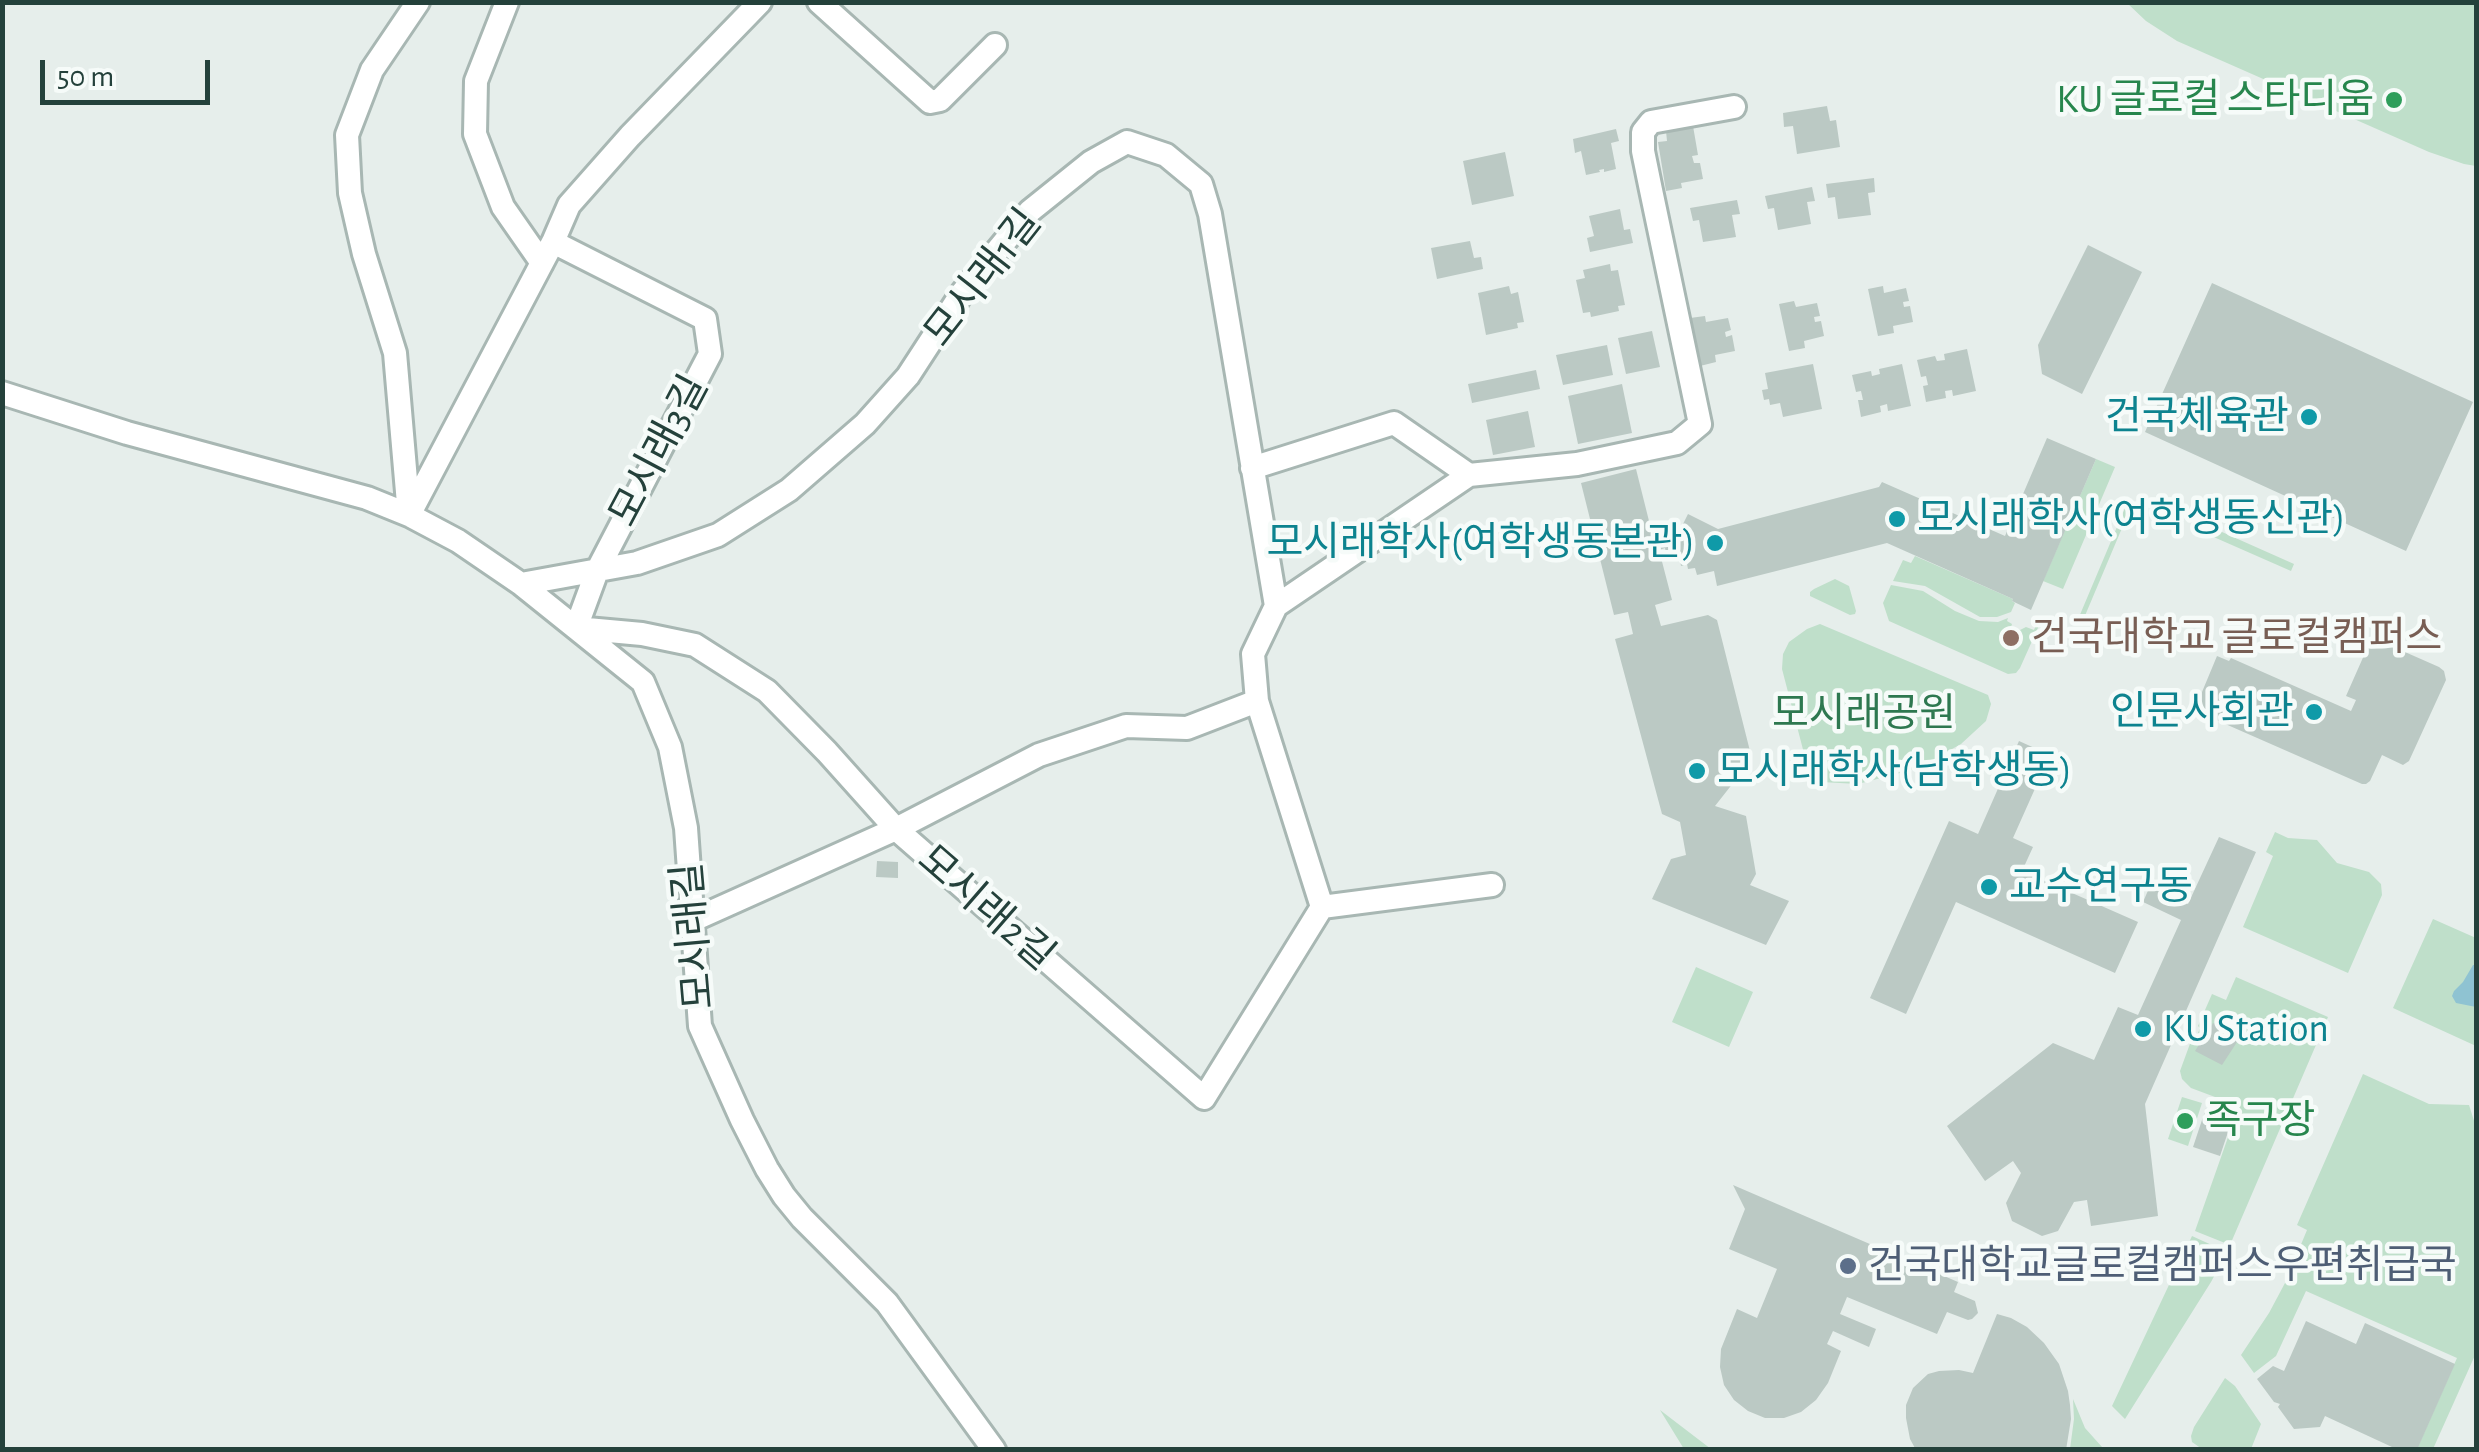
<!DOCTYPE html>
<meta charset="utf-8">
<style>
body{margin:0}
#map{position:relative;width:2479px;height:1452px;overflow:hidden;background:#e6eeeb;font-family:"Alegreya Sans",sans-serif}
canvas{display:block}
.frame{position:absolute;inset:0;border:5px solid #24413b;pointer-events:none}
.scale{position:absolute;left:40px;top:60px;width:170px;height:45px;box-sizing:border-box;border:5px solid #24413b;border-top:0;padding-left:12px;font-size:30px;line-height:35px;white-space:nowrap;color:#24413b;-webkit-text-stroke:8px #f6fbf9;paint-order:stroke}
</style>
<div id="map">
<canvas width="2479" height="1452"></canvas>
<div class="frame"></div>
<div class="scale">50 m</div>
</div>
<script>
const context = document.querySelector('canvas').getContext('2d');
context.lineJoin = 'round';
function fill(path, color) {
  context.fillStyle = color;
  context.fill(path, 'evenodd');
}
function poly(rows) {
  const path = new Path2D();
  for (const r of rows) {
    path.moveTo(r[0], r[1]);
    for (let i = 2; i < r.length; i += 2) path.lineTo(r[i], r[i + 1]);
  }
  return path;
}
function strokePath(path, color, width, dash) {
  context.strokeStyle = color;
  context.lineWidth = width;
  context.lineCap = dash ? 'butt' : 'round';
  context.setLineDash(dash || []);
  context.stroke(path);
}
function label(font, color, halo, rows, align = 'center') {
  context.font = font + ' "Alegreya Sans","Noto Sans KR",sans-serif';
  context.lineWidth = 9;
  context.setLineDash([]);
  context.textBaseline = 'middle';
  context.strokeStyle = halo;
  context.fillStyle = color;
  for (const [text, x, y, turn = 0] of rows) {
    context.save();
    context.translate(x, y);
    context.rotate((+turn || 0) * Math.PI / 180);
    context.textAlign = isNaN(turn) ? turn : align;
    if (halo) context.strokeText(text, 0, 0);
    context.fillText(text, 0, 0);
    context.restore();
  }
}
fill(poly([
 [2127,3,2476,3,2476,166,2464,164,2429,152,2177,41,2146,21],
 [2096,459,2115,467,2063,589,2043,581],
 [2131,502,2133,502,2084,618,2079,617,2125,508],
 [2204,524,2294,564,2291,571,2200,531],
 [1915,556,2013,599,2012,601,2015,603,2011,612,1997,617,1980,617,1925,586,1893,581,1903,560,1911,563],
 [1835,579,1849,586,1856,611,1855,614,1850,615,1810,596,1810,592,1814,589],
 [1891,585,1923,591,1955,611,1979,621,1998,622,2008,618,2007,621,2012,624,2011,627,2020,630,2026,627,2034,630,2038,620,2041,621,2020,668,2016,673,2008,674,1889,621,1883,603],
 [1820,624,1988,695,1991,704,1986,721,1961,744,1929,762,1908,771,1858,784,1821,782,1809,771,1806,761,1782,669,1783,654,1789,642,1807,629],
 [2275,832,2288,838,2317,840,2337,863,2369,872,2381,884,2382,895,2348,973,2243,927,2273,856,2266,852],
 [2433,919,2476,938,2476,1046,2393,1008],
 [1696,967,1753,992,1729,1047,1672,1022],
 [2236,977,2328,1017,2230,1245,2195,1231,2239,1106,2191,1088,2182,1079,2180,1071,2191,1041,2199,1045,2238,1039,2213,1024,2205,1036,2198,1033,2200,1028,2198,1026,2212,994,2226,1000],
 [2363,1074,2429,1104,2469,1105,2476,1127,2476,1353,2433,1449,2417,1449,2457,1358,2306,1291,2276,1356,2254,1373,2241,1355,2269,1313,2285,1283,2307,1230,2297,1225],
 [2182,1097,2202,1103,2188,1146,2168,1139],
 [2192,1236,2227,1252,2211,1282,2125,1419,2112,1406],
 [2225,1378,2235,1386,2261,1424,2251,1449,2202,1449,2192,1442,2191,1436,2194,1427],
 [2073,1399,2085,1428,2102,1447,2101,1449,2070,1449,2074,1419],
 [1660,1410,1711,1449,1684,1449]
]), '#bfdfca');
fill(poly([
 [2473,965,2476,965,2476,1007,2456,1003,2452,996,2454,991,2463,982]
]), '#8fc3d2');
fill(poly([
 [1827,106,1830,121,1836,120,1840,147,1797,154,1793,126,1784,127,1783,113],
 [1693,126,1698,155,1692,156,1694,163,1700,163,1703,179,1681,183,1682,188,1666,191,1658,142,1667,141,1666,131],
 [1616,129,1619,141,1611,143,1616,169,1604,172,1604,169,1599,170,1600,172,1586,175,1581,151,1575,153,1573,139],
 [1505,152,1514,196,1472,205,1463,161],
 [1874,178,1875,192,1868,193,1871,215,1838,219,1835,197,1828,198,1826,184],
 [1812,187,1815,201,1807,202,1811,224,1778,230,1774,208,1768,209,1765,196],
 [1737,200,1740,214,1732,215,1736,237,1703,242,1699,220,1693,221,1690,208],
 [1620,209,1624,230,1630,229,1633,243,1590,252,1587,238,1594,236,1589,216],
 [1470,241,1474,258,1481,257,1483,269,1437,279,1431,248],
 [2088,245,2142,272,2082,394,2042,374,2038,345],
 [1610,264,1611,271,1618,270,1625,305,1618,306,1619,311,1591,317,1590,312,1583,313,1576,280,1585,278,1583,270],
 [2212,283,2473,402,2406,551,2145,432],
 [1509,286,1511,294,1518,292,1524,322,1517,323,1518,328,1486,335,1478,293],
 [1883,286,1884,293,1906,288,1909,301,1903,302,1904,307,1910,306,1913,322,1893,326,1894,333,1878,336,1868,289],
 [1794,301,1796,307,1817,303,1820,316,1814,317,1815,322,1821,321,1824,336,1804,341,1805,348,1789,351,1779,304],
 [1705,316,1706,322,1728,318,1731,330,1725,332,1726,337,1732,335,1735,351,1715,355,1716,362,1700,366,1690,318],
 [1652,331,1660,367,1626,374,1618,338],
 [1607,345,1613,375,1563,385,1556,355],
 [1967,349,1976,391,1953,396,1952,390,1945,391,1946,398,1926,402,1923,386,1928,385,1926,376,1921,377,1917,360,1935,356,1937,361,1945,360,1944,354],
 [1813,364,1822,409,1783,417,1780,403,1770,405,1769,399,1764,400,1762,390,1768,389,1765,373],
 [1902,364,1911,406,1888,411,1887,404,1880,406,1881,412,1861,417,1858,400,1863,400,1861,391,1856,392,1852,375,1871,371,1872,376,1880,374,1879,369],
 [1536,370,1540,389,1472,403,1468,384],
 [1622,384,1632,433,1578,444,1568,396],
 [1528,411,1535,447,1493,455,1486,420],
 [2047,438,2096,459,2031,610,2012,601,2013,599,1887,543,1717,586,1714,571,1697,575,1695,568,1688,569,1687,564,1681,566,1680,560,1674,561,1672,555,1667,557,1665,548,1659,550,1672,600,1655,605,1661,626,1708,615,1717,620,1752,759,1715,806,1746,816,1756,874,1750,885,1789,901,1766,945,1652,899,1671,859,1686,855,1680,822,1662,814,1615,639,1633,634,1628,612,1614,615,1581,483,1636,469,1653,537,1680,530,1688,514,1718,529,1879,487,1882,482,2005,536],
 [2374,641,2380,641,2439,667,2444,671,2446,680,2409,761,2403,765,2382,755,2370,781,2366,784,2362,784,2198,712,2197,704,2217,656,2229,661,2231,658,2351,711,2356,700,2346,696,2369,644],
 [2019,741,2050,755,2013,838,2033,847,2022,871,2138,922,2115,973,1956,902,1906,1014,1870,998,1949,821,1978,834],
 [2219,837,2256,852,2145,1104,2158,1216,2091,1226,2087,1200,2074,1202,2058,1231,2042,1236,2012,1221,2006,1203,2021,1173,2013,1161,1985,1181,1947,1126,2053,1043,2094,1060,2118,1007,2138,1015,2181,920,2143,902,2150,886,2188,904],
 [877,861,898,862,898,878,876,877],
 [2213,1023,2239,1039,2222,1065,2195,1051],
 [2206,1108,2233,1117,2220,1156,2193,1147],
 [1733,1185,1958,1282,1954,1292,1975,1301,1978,1313,1972,1319,1968,1320,1947,1312,1937,1334,1847,1297,1840,1314,1876,1329,1869,1347,1833,1331,1827,1344,1841,1351,1828,1383,1816,1400,1801,1412,1784,1418,1765,1418,1748,1411,1734,1400,1724,1385,1720,1367,1721,1349,1737,1309,1757,1318,1777,1269,1729,1249,1745,1209],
 [1997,1314,2011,1318,2027,1327,2044,1343,2059,1364,2068,1391,2070,1405,2071,1419,2066,1450,1916,1450,1910,1439,1906,1418,1906,1405,1913,1388,1928,1374,1939,1371,1959,1370,1973,1373],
 [2306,1321,2356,1344,2365,1323,2455,1364,2417,1450,2390,1450,2392,1447,2325,1416,2320,1427,2294,1429,2278,1407,2280,1404,2274,1402,2257,1379,2273,1366,2284,1371]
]), '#bbc9c4');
const minor = poly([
 [507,2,476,81,475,134,503,207,542,263],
 [819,2,930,102,940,100,995,45],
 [553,242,569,205,630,136,760,2],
 [2,393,127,433,367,498,409,515,458,541,521,584,643,682,670,747,686,828,700,1026,742,1120,767,1169,784,1196,802,1218,887,1303,994,1450],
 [1252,468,1394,423,1469,475,1577,464,1677,443,1700,424,1651,190,1643,151,1643,132,1651,122,1734,107],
 [409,515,553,242,705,319,710,354,597,571,576,628,642,634,695,645,767,691,827,752,896,829,1204,1098,1322,907,1257,701],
 [409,515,395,353,364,254,350,193,347,135,372,70,418,2],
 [521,584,637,563,718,535,789,490,865,424,908,376,962,293,1030,211,1091,162,1127,142,1166,155,1201,184,1210,214,1276,606,1253,654,1257,701,1187,728,1126,726,1039,755,896,829,691,921],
 [1276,606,1469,475],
 [1322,907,1492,885]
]);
strokePath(minor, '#a8b7b3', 28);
strokePath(minor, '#fff', 22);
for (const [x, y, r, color] of [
 [2394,100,10,"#2e9e5b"],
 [2309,417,10,"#0f9aa8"],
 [1897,519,10,"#0f9aa8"],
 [1715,543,10,"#0f9aa8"],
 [2011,638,10,"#8d6e63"],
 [2314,712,10,"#0f9aa8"],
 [1697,771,10,"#0f9aa8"],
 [1989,887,10,"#0f9aa8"],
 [2143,1029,10,"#0f9aa8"],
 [2185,1121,10,"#2e9e5b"],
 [1848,1266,10,"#5c6f8a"]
]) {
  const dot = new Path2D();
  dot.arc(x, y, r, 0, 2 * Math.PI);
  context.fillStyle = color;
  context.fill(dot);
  strokePath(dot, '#f6fbf9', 4);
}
label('40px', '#27864d', '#f6fbf9', [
 ["KU 글로컬 스타디움",2374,100],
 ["족구장",2205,1121,"left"]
], 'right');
label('40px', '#24413b', '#f6fbf9', [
 ["모시래1길",983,278,-52],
 ["모시래3길",659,451,-62],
 ["모시래2길",986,908,41],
 ["모시래길",694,936,-95]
]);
label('40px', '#0d838f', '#f6fbf9', [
 ["건국체육관",2289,417,"right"],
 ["모시래학사(여학생동신관)",1917,519],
 ["모시래학사(여학생동본관)",1695,543,"right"],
 ["인문사회관",2294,712,"right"],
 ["모시래학사(남학생동)",1717,771],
 ["교수연구동",2009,887],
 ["KU Station",2163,1029]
], 'left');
label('40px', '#785e54', '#f6fbf9', [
 ["건국대학교 글로컬캠퍼스",2031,638]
], 'left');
label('40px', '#2e7850', '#f6fbf9', [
 ["모시래공원",1864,714]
]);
label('40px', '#4e5e75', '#f6fbf9', [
 ["건국대학교글로컬캠퍼스우편취급국",1868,1266]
], 'left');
</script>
